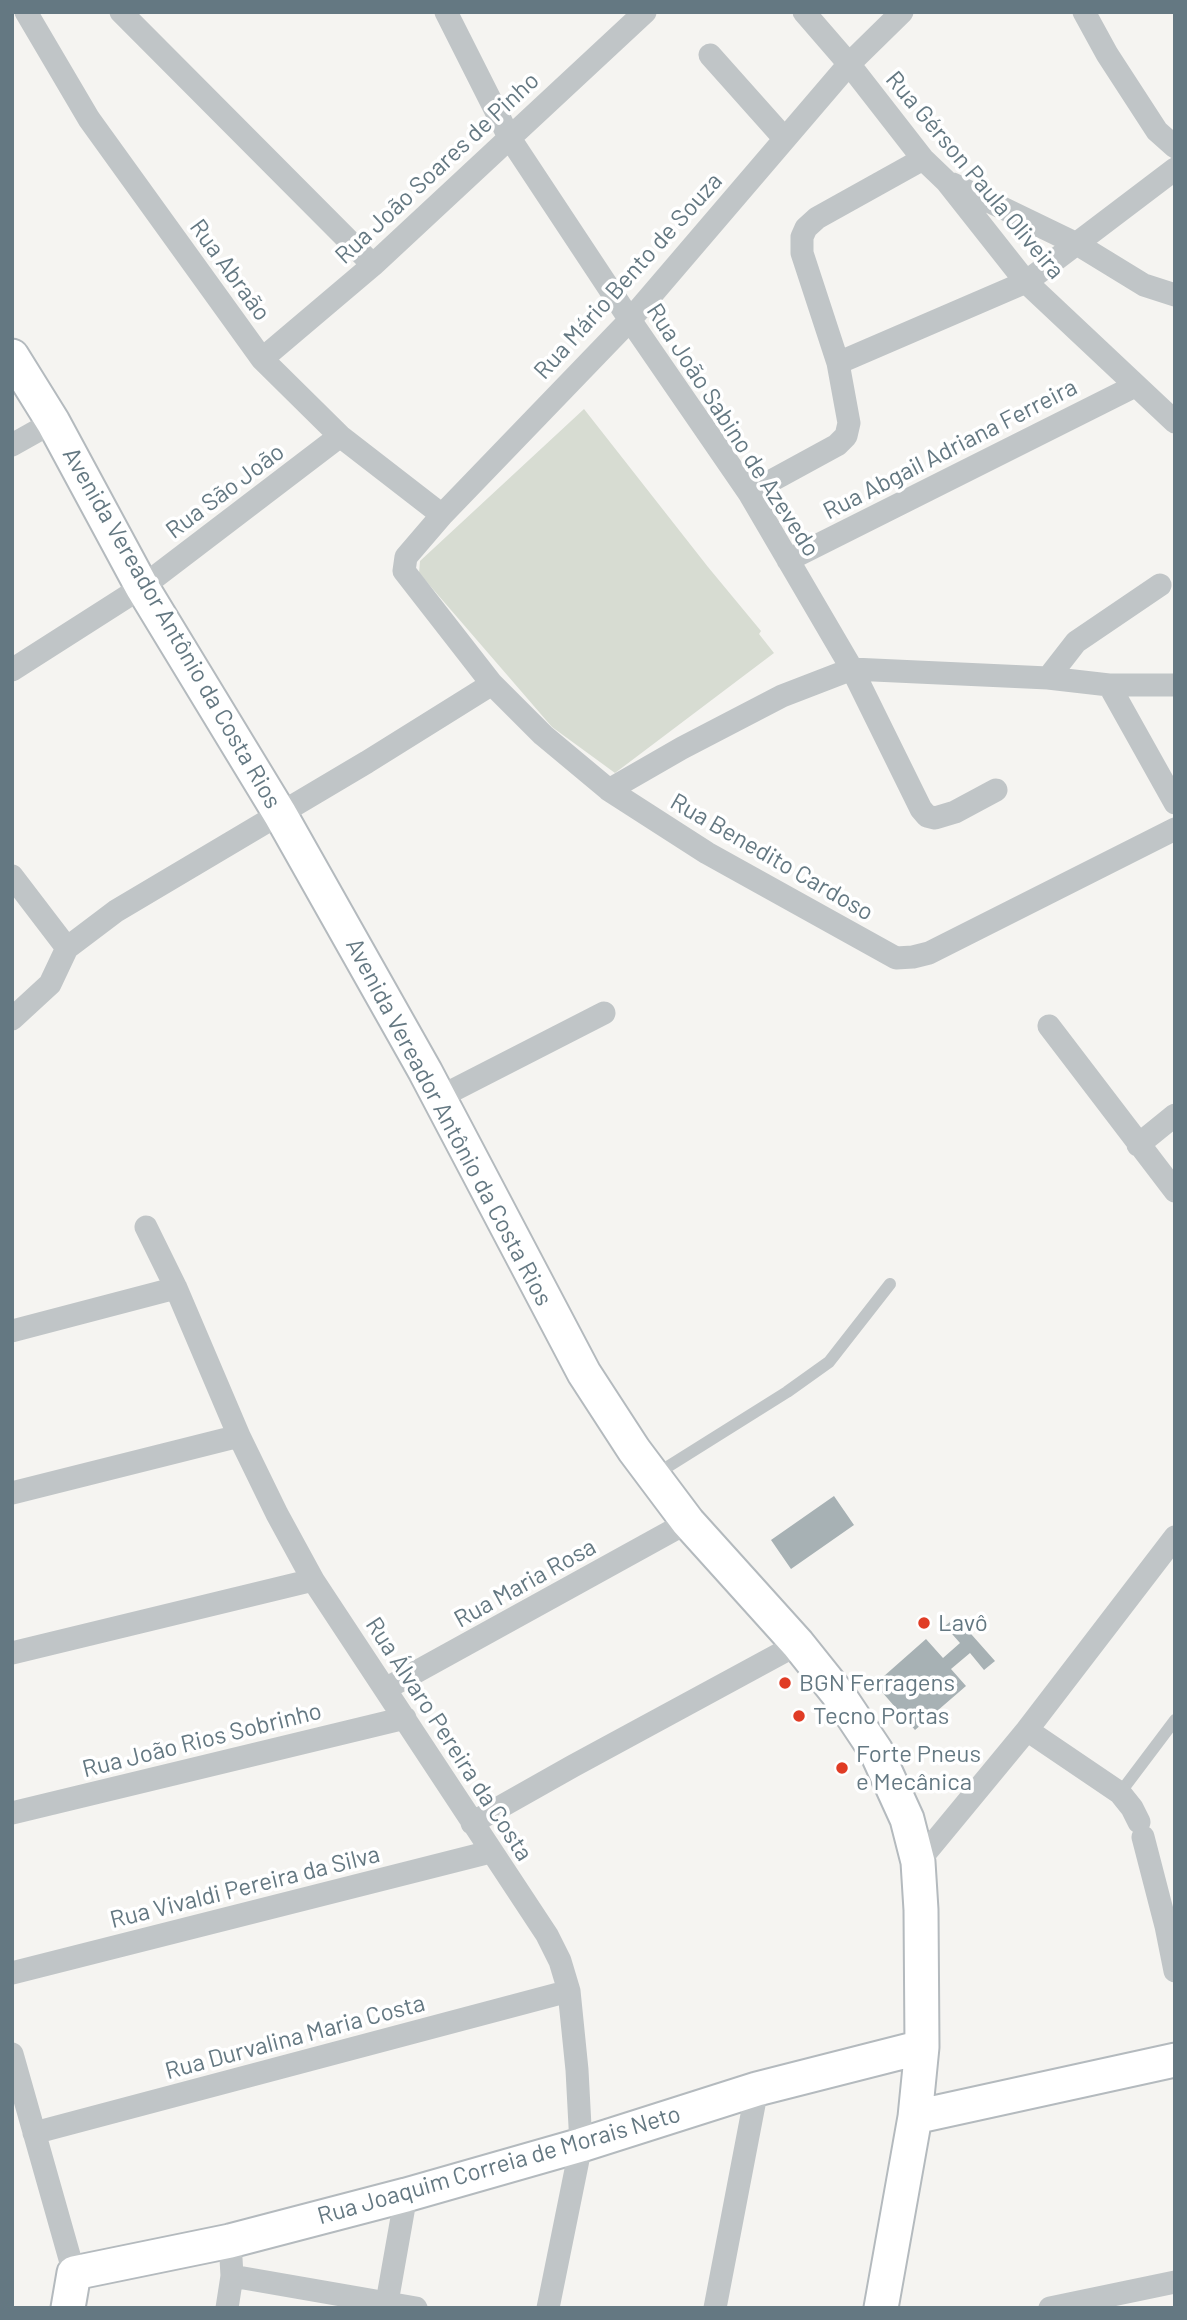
<!DOCTYPE html>
<meta charset="utf-8">
<style>
body{margin:0}
#map{position:relative;width:1187px;height:2320px;overflow:hidden;background:#f5f4f1;font-family:Barlow,sans-serif}
canvas{display:block}
.frame{position:absolute;inset:0;border:14px solid #647882;pointer-events:none}
</style>
<div id="map">
<canvas width="1187" height="2320"></canvas>
<div class="frame"></div>
</div>
<script>
const context = document.querySelector('canvas').getContext('2d');
context.lineJoin = 'round';
function fill(path, color) {
  context.fillStyle = color;
  context.fill(path, 'evenodd');
}
function poly(rows) {
  const path = new Path2D();
  for (const r of rows) {
    path.moveTo(r[0], r[1]);
    for (let i = 2; i < r.length; i += 2) path.lineTo(r[i], r[i + 1]);
  }
  return path;
}
function strokePath(path, color, width, dash) {
  context.strokeStyle = color;
  context.lineWidth = width;
  context.lineCap = dash ? 'butt' : 'round';
  context.setLineDash(dash || []);
  context.stroke(path);
}
function label(font, color, halo, rows, align = 'center') {
  context.font = font + ' Barlow,sans-serif';
  context.lineWidth = 7;
  context.setLineDash([]);
  context.textBaseline = 'middle';
  context.strokeStyle = halo;
  context.fillStyle = color;
  for (const [text, x, y, turn = 0] of rows) {
    context.save();
    context.translate(x, y);
    context.rotate((+turn || 0) * Math.PI / 180);
    context.textAlign = isNaN(turn) ? turn : align;
    if (halo) context.strokeText(text, 0, 0);
    context.fillText(text, 0, 0);
    context.restore();
  }
}
fill(poly([
 [584,409,708,567,761,631,759,634,774,653,615,773,552,727,419,573,420,561]
]), '#d7dcd2');
fill(poly([
 [834,1496,854,1525,791,1569,771,1540],
 [956,1617,995,1661,984,1670,970,1653,951,1669,966,1686,915,1730,875,1684,926,1639,943,1658,960,1643,945,1626]
]), '#a7b1b4');
const secondary = poly([
 [12,356,53,422,142,587,280,814,425,1071,584,1373,634,1450,688,1522,798,1644,838,1694,876,1751,907,1819,918,1862,921,1910,922,2047,915,2117,881,2308],
 [915,2117,1175,2060],
 [68,2308,74,2273,230,2241,406,2195,581,2145,757,2089,922,2047]
]);
strokePath(secondary, '#b4babe', 37);
strokePath(poly([
 [653,1476,787,1392,829,1362,890,1284],
 [1120,1793,1175,1720]
]), '#c0c5c7', 12);
strokePath(poly([
 [26,12,89,119,262,359,340,436,442,515],
 [121,12,373,265],
 [446,12,509,137,630,320,749,493,852,669,921,809,927,816,935,818,955,812,996,790],
 [804,12,849,64,923,159,947,182,1026,282,1175,422],
 [902,12,849,64,630,320,442,515,406,557,404,571,492,684,543,735,609,790,707,853,896,958,913,957,929,953,1175,829],
 [1084,12,1107,54,1157,131,1175,147],
 [710,55,784,138],
 [953,184,1077,244,1144,285,1175,295],
 [262,359,373,265,645,12],
 [838,363,1026,282,1175,169],
 [12,445,53,422],
 [749,493,837,445,846,436,849,423,838,363,802,253,802,237,806,228,817,218,923,159],
 [788,560,1135,386],
 [12,670,142,587,340,436],
 [1048,678,1076,642,1160,585],
 [1109,685,1175,803],
 [609,790,682,748,782,696,852,669,1048,678,1109,685,1175,685],
 [12,876,67,948],
 [12,1019,50,984,67,948,116,911,367,762,492,684],
 [1049,1026,1175,1191],
 [440,1097,604,1013],
 [1138,1145,1175,1115],
 [146,1227,176,1288,239,1436,277,1514,313,1580,547,1935,560,1961,569,1991,577,2070,581,2145,548,2308],
 [12,1331,176,1288],
 [12,1493,239,1436],
 [12,1653,313,1580],
 [387,1688,688,1522],
 [1027,1730,1120,1793,1132,1808,1139,1822],
 [12,1813,405,1718],
 [472,1823,573,1766,798,1644],
 [1143,1837,1166,1926,1175,1971],
 [918,1862,1027,1730,1175,1537],
 [12,1973,490,1852],
 [12,2054,74,2273],
 [34,2133,569,1991],
 [232,2276,416,2308],
 [227,2308,232,2276,230,2241],
 [386,2308,406,2195],
 [715,2308,757,2089],
 [1050,2308,1175,2282]
]), '#c0c5c7', 23);
strokePath(secondary, '#fff', 33);
for (const [x, y, r, color] of [
 [924,1623,7,"#e03c25"],
 [785,1683,7,"#e03c25"],
 [799,1716,7,"#e03c25"],
 [842,1768,7,"#e03c25"]
]) {
  const dot = new Path2D();
  dot.arc(x, y, r, 0, 2 * Math.PI);
  context.fillStyle = color;
  context.fill(dot);
  strokePath(dot, '#fff', 2.5);
}
label('24px', '#647882', '#fff', [
 ["Rua João Soares de Pinho",437,168,-43],
 ["Rua Gérson Paula Oliveira",975,175,50],
 ["Rua Abraão",230,270,54],
 ["Rua Mário Bento de Souza",628,276,-48],
 ["Rua João Sabino de Azevedo",733,430,57],
 ["Rua Abgail Adriana Ferreira",950,449,-27],
 ["Rua São João",225,491,-37],
 ["Avenida Vereador Antônio da Costa Rios",172,628,60],
 ["Rua Benedito Cardoso",772,857,30],
 ["Avenida Vereador Antônio da Costa Rios",449,1122,62],
 ["Rua Maria Rosa",525,1583,-29],
 ["Rua Álvaro Pereira da Costa",449,1739,57],
 ["Rua João Rios Sobrinho",202,1740,-14],
 ["Rua Vivaldi Pereira da Silva",245,1887,-14],
 ["Rua Durvalina Maria Costa",295,2037,-15],
 ["Rua Joaquim Correia de Morais Neto",499,2165,-16]
]);
label('24px', '#647882', '#fff', [
 ["Lavô",938,1623],
 ["BGN Ferragens",799,1683],
 ["Tecno Portas",813,1716],
 ["Forte Pneus",856,1754],
 ["e Mecânica",856,1782]
], 'left');
</script>
